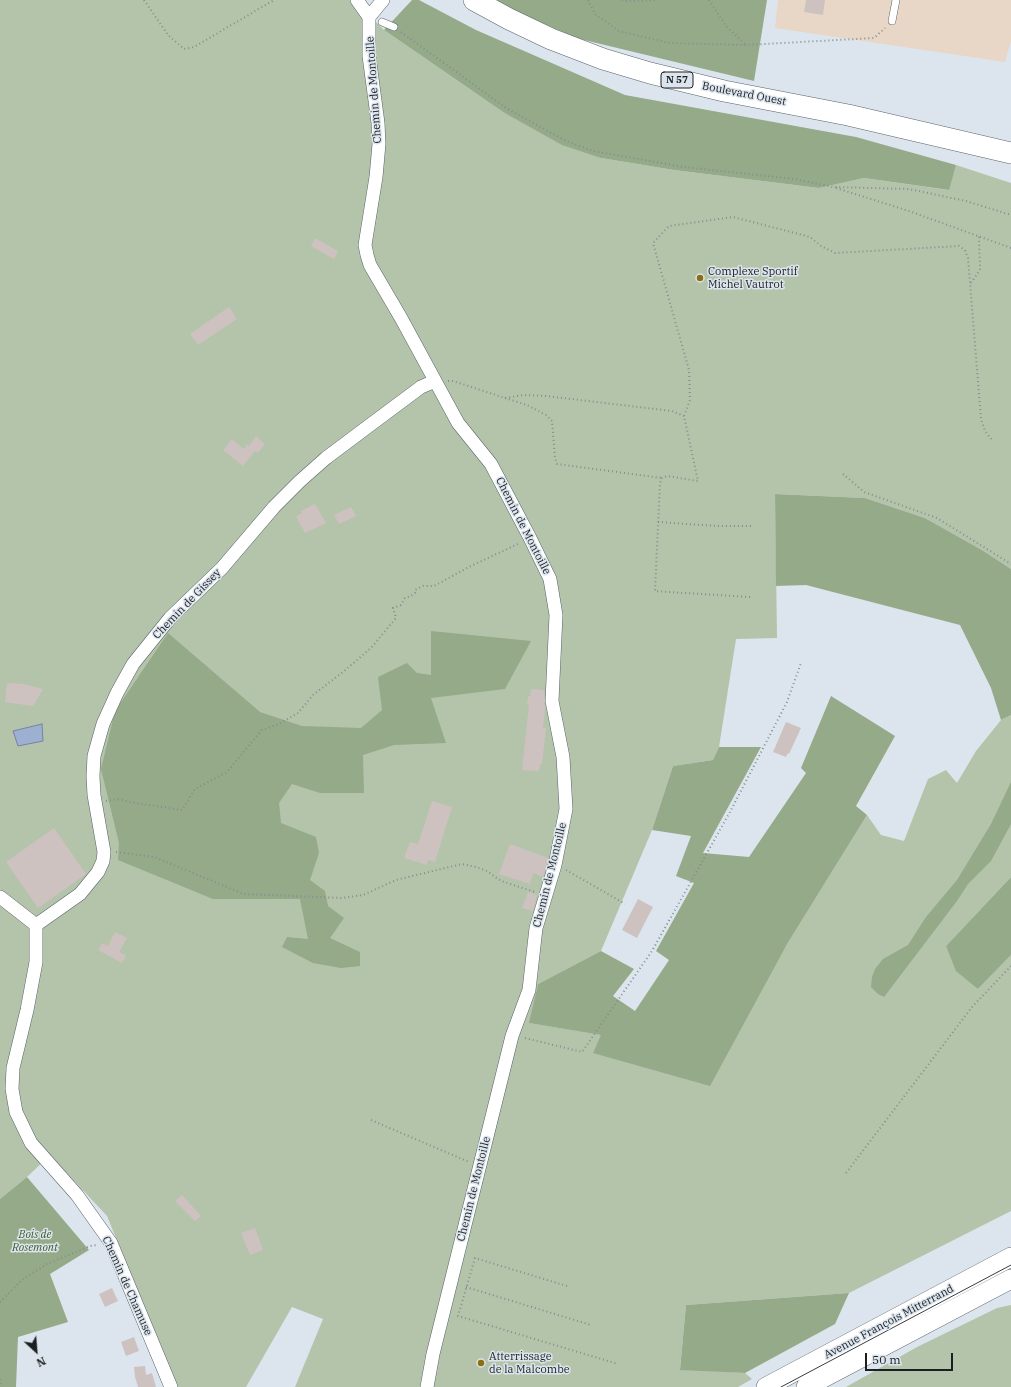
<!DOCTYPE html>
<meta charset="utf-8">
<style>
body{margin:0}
#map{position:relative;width:1011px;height:1387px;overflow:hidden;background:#dce5ed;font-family:"IBM Plex Serif",serif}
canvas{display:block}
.north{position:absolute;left:16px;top:1331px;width:40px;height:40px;-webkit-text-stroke:3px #dce5ed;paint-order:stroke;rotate:154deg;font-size:11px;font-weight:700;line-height:16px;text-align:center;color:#1c1f22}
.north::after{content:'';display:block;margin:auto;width:14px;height:18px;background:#1c1f22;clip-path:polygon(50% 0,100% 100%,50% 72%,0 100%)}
.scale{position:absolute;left:865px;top:1353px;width:88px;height:18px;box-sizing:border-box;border:2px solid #1c1f22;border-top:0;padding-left:5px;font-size:12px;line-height:14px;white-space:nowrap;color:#1c1f22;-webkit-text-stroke:3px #dce5ed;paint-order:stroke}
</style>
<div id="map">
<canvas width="1011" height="1387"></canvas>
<div class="north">N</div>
<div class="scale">50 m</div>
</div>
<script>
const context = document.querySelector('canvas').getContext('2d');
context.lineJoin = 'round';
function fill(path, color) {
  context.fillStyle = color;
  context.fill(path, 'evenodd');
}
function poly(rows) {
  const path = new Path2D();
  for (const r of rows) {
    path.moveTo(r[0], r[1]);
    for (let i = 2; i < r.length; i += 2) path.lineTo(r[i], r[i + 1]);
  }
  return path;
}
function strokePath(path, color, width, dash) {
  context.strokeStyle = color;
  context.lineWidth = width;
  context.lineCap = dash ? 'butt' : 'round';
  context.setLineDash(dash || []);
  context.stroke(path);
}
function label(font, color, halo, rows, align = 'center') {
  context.font = font + ' "IBM Plex Serif",serif';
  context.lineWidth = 3;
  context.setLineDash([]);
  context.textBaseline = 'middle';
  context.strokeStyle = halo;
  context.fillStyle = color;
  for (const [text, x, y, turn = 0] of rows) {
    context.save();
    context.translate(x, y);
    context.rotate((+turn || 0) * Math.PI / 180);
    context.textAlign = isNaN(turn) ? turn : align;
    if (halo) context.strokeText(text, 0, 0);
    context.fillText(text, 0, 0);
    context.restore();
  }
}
fill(poly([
 [778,0,1011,0,1011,41,1005,62,775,28]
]), '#e8d7c6');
fill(poly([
 [0,0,354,0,384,30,503,112,601,158,674,170,819,188,864,178,948,190,956,165,1011,183,1011,569,982,550,925,518,865,498,775,494,777,638,736,639,719,747,713,760,673,766,652,830,601,951,538,984,530,1023,602,1035,593,1053,786,946,867,815,881,835,904,841,928,779,946,770,957,783,976,751,1001,720,1011,715,1011,877,946,946,978,989,1011,955,1011,1211,849,1293,686,1305,680,1369,745,1373,752,1379,738,1387,295,1387,323,1319,292,1307,246,1387,177,1387,107,1216,50,1155,27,1177,0,1199],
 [1011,1305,1011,1387,846,1387,917,1347,997,1308]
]), '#b3c4aa');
fill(poly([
 [412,0,419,0,476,30,625,95,856,137,956,165,949,190,864,178,819,188,674,170,601,158,562,145,503,112,384,30],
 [491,0,767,0,754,81,576,38],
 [775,494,865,498,925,518,982,550,1011,569,1011,715,1001,720,991,688,960,625,806,585,776,586],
 [431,631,531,641,505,689,431,698,446,743,394,745,363,755,364,793,320,793,292,784,279,803,281,823,316,837,319,853,310,880,325,891,328,906,344,918,330,938,360,952,360,966,341,968,313,963,282,947,287,937,308,939,300,899,213,899,118,860,119,843,101,769,115,711,168,633,260,712,302,726,361,728,382,710,378,677,407,663,417,673,431,675],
 [831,696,895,736,856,806,867,815,786,946,710,1086,593,1053,601,1035,529,1023,538,984,601,951,634,969,613,996,635,1011,669,960,656,951,694,883,676,876,691,836,652,830,673,766,713,760,719,747,761,747,703,853,749,857,806,773,801,768],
 [1011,782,1011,824,991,861,968,884,957,901,884,997,878,994,871,987,872,977,875,969,883,959,908,945,926,917,957,880,991,824],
 [1011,877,1011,955,978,989,956,971,946,946],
 [27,1177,89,1250,50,1274,68,1322,18,1337,16,1387,0,1387,0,1199],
 [849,1293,835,1324,745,1373,680,1370,686,1305]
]), '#94aa88');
const water = poly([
 [42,724,43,741,18,746,13,731,42,724]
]);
fill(water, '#9eb0d2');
strokePath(water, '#77849d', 1);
fill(poly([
 [806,0,825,0,823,15,804,12],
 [315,238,338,251,334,259,311,246],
 [229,307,237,319,198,345,190,334],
 [256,436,265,444,258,453,255,451,243,466,223,450,232,439,244,449,247,444,249,446],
 [315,504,326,523,305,533,296,516,302,513,301,511],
 [351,507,356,516,339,524,334,515],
 [7,683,24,684,43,689,33,706,5,702],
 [531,689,544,690,545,709,543,728,546,728,542,764,540,764,539,771,522,770,529,705,527,705,528,696,530,696],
 [786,722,801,728,789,754,788,753,786,757,773,752],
 [432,801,452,807,435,862,428,860,427,865,404,858,410,842,418,844],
 [54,828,86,874,38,908,6,862],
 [510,844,548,858,543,877,533,873,530,884,499,874],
 [528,892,537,895,533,911,522,908],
 [638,899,653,907,637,938,622,930],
 [115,932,127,938,119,952,126,955,122,963,98,950,102,943,108,946],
 [182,1195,201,1216,195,1221,175,1201],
 [255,1228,263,1250,250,1255,241,1233],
 [112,1288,118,1301,105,1307,99,1294],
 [134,1337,139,1351,126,1356,121,1342],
 [145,1366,146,1375,152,1373,156,1387,138,1387,135,1377,134,1367]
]), '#cec2c0');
const service = poly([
 [892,21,896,0],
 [382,22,394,27]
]);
const minor = poly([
 [357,0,369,17],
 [383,0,369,17,369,56,378,123,379,144,376,177,365,245,367,255,370,265,401,318,458,423,491,464,530,538,550,579,556,615,552,701,563,757,566,809,555,865,536,928,529,990,512,1036,433,1354,427,1387],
 [0,897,36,925],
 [36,925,80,894,98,872,103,861,104,852,94,795,93,776,94,756,103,724,117,693,133,664,170,618,222,568,274,507,300,481,326,458,374,422,421,387,435,381],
 [36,925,36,962,27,1010,13,1068,12,1089,16,1112,31,1143,77,1195,111,1243,171,1387]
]);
const secondary = poly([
 [766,1387,1011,1257],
 [806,1387,1011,1279]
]);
const primary = poly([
 [474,0,509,19,551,39,603,59,650,73,724,91,848,115,1011,153]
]);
strokePath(service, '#5a6269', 8);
strokePath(minor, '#5a6269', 14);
strokePath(secondary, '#5a6269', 20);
strokePath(primary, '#5a6269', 22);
strokePath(poly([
 [144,0,168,35,184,49,194,47,274,0],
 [588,0,595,14,619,31,669,43,746,45,874,38,885,28],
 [622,0,625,1,657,0],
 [709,0,726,26,745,44],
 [401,32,506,108,566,141,593,151,684,167,794,179,833,187,909,189,966,201,1011,215],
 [836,188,909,211,1011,248],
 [971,283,980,270,979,236],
 [448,381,453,381,505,398,523,395,546,396,672,411,684,416],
 [505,398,527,405,546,415,552,421,555,458,557,464,662,478],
 [843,474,864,492,937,518,1011,564],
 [658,522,717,526,752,526],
 [750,597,655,591,660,483,662,478,667,476,698,481,684,416,690,400,689,370,653,243,669,226,733,217,810,237,821,246,835,253,959,246,965,250,968,258,981,419,985,431,992,440],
 [106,801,119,799,129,802,182,810,195,789,227,772,262,730,279,724,298,713,313,695,343,672,371,648,396,618,393,608,401,605,405,598,411,596,415,593,415,590,423,586,434,586,469,567,520,543],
 [116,852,154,857,244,894,342,898,363,895,396,880,462,864,476,867,487,871,501,881,535,892],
 [566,870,625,904],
 [525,1038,582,1052,652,951,730,812,787,702,801,663],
 [371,1120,469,1162],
 [846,1173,972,1007,1011,966],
 [567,1286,475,1258,458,1316,618,1364],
 [466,1287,591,1325],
 [0,1302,22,1280,47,1264,90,1246,97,1245],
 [0,1379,1,1387]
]), '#858c91', 2, [1, 3]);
strokePath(service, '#fff', 7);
strokePath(minor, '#fff', 13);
strokePath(secondary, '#fff', 19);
strokePath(primary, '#fff', 21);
strokePath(poly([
 [781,1387,1011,1265]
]), '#383b3f', 1);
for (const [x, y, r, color] of [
 [700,278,4,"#8b6f11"],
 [481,1363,4,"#8b6f11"]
]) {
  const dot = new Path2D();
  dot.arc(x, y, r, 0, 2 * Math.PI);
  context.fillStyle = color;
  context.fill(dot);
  strokePath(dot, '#dce5ed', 1.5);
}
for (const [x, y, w] of [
 [677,80,32]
]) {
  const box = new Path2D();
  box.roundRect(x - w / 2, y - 8, w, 16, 3);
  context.fillStyle = '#dce5ed';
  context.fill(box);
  strokePath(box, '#1c1f22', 1);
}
label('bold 10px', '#1c1f22', null, [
 ["N 57",677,80]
]);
label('11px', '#1c1f22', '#dce5ed', [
 ["Chemin de Montoille",374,90,-94],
 ["Boulevard Ouest",744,94,11],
 ["Chemin de Montoille",523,526,63],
 ["Chemin de Gissey",187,604,-46],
 ["Chemin de Montoille",550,875,-76],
 ["Chemin de Montoille",474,1189,-76],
 ["Chemin de Chamuse",127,1286,66],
 ["Avenue François Mitterrand",889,1322,-28]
]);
label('11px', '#1c1f22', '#dce5ed', [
 ["Complexe Sportif",708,272],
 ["Michel Vautrot",708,285],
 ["Atterrissage",489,1357],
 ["de la Malcombe",489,1370]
], 'left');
label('italic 11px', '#3b5928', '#dce5ed', [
 ["Bois de",35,1235],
 ["Rosemont",35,1248]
]);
</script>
